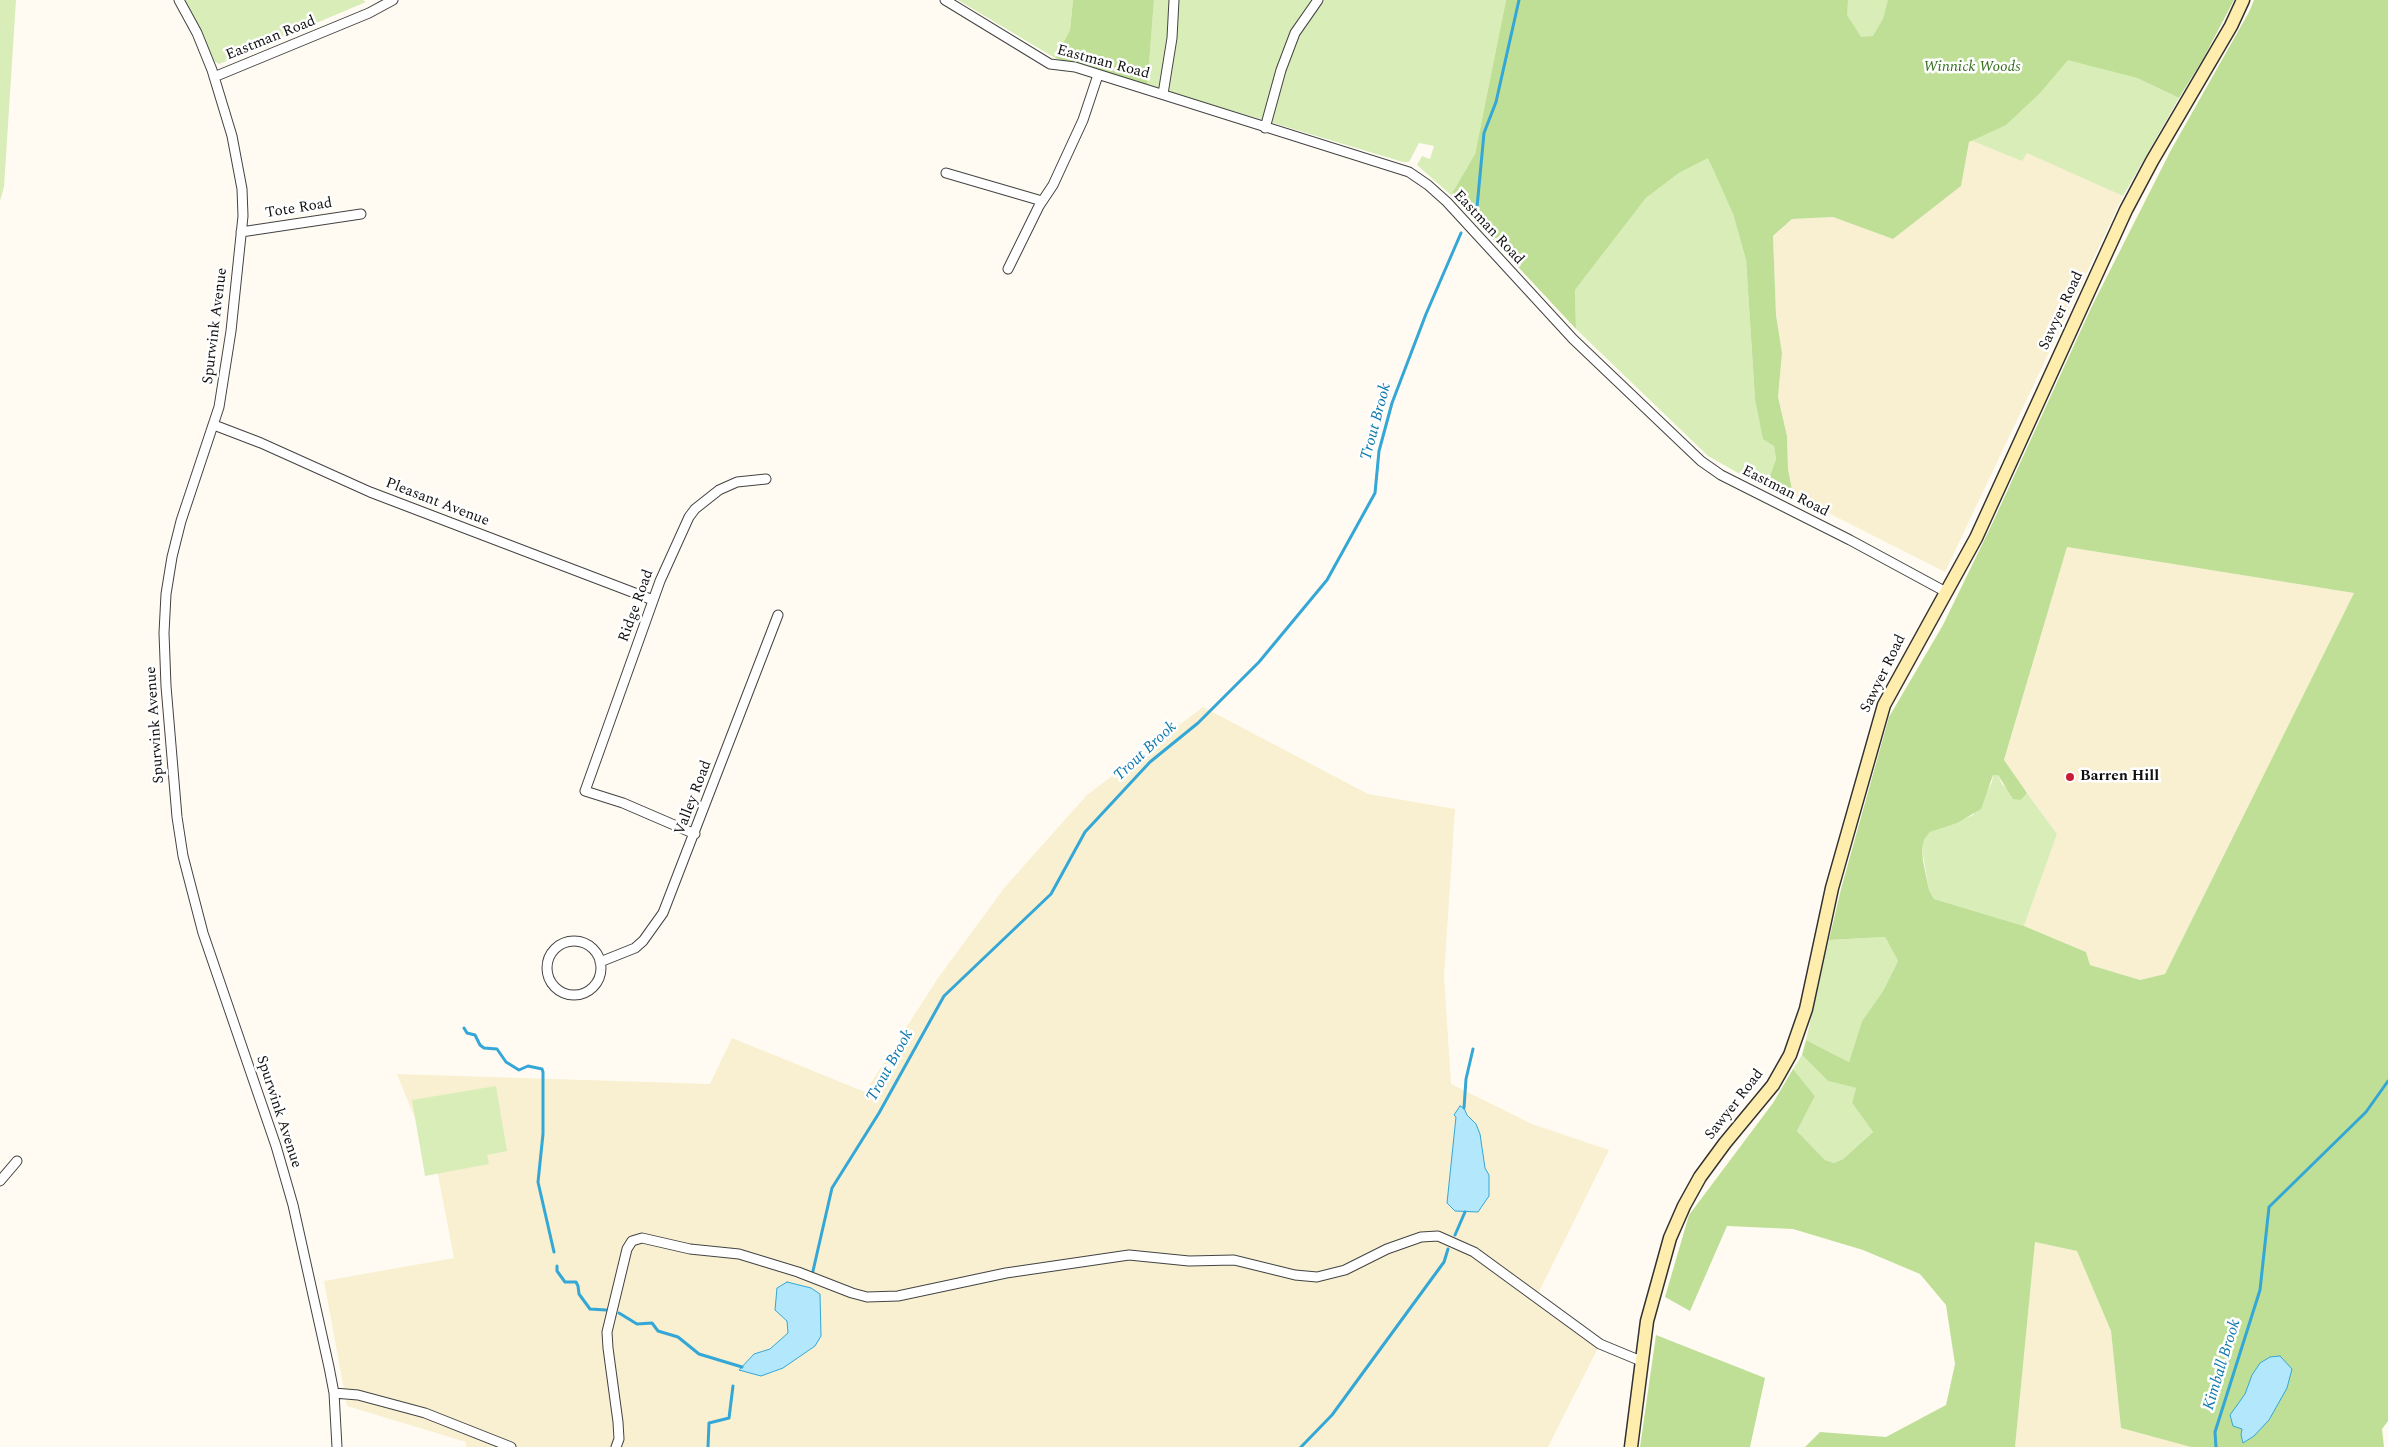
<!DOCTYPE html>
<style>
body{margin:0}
canvas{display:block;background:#fffbf2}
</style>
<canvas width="2388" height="1447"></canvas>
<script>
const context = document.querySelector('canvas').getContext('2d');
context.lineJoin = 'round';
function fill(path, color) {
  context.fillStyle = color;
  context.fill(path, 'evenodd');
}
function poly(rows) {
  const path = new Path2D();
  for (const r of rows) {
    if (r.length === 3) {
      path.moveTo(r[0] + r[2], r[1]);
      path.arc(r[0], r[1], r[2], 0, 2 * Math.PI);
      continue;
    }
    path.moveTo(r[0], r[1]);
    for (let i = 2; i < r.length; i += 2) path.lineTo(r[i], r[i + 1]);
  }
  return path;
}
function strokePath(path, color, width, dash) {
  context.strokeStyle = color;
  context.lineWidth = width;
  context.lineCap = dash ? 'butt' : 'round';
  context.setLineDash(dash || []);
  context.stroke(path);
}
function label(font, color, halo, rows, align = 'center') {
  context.font = font + ' Spectral,serif';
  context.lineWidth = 5;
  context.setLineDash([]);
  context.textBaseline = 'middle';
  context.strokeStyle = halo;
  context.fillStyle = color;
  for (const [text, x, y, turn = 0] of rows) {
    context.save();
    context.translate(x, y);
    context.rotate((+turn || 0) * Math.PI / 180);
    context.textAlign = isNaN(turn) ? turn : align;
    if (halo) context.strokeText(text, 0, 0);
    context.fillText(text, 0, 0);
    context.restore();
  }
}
fill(poly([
 [1987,134,2123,196,1945,572,1793,495,1788,469,1787,436,1778,397,1782,353,1776,315,1773,237,1792,219,1833,217,1893,239,1961,186,1969,142],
 [2067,547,2354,593,2165,974,2140,980,2090,965,2086,952,2024,926,2057,834,2004,761],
 [1203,707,1368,794,1455,809,1444,976,1451,1084,1532,1124,1609,1150,1536,1298,1600,1344,1548,1447,466,1447,466,1442,347,1406,324,1281,454,1258,438,1175,397,1074,710,1084,732,1038,865,1092,938,978,1005,887,1087,795],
 [2035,1242,2077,1251,2111,1331,2121,1428,2191,1447,2015,1447]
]), '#f8f0d0');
fill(poly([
 [0,0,16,0,4,187,0,201],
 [185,0,363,0,366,2,219,64,212,60,200,30],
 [958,0,1073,0,1070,30,1055,58],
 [1154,0,1506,0,1475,154,1451,195,1417,165,1422,156,1430,159,1434,146,1419,143,1409,162,1403,162,1147,85],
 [1669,0,2044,0,2079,62,2137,78,2179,98,2123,196,2027,153,2022,161,1803,72,1710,162,1733,214,1746,260,1755,399,1774,446,1776,459,1767,484,1738,473,1708,456,1576,329,1575,290,1646,198,1679,173,1698,163],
 [1993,775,1998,775,2002,784,2021,800,2027,793,2057,834,2024,926,1934,899,1929,890,1922,849,1924,840,1930,832,1973,815,1992,782],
 [1885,937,1898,961,1883,991,1862,1021,1849,1062,1806,1040,1829,940],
 [1802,1055,1828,1081,1856,1088,1852,1103,1873,1132,1843,1159,1834,1163,1825,1160,1797,1131,1815,1096,1793,1069],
 [496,1086,507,1151,487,1155,489,1164,425,1176,412,1100]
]), '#d9edb8');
fill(poly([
 [1073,0,1154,0,1147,89,1055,58,1070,30],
 [1506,0,1848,0,1847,15,1861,37,1873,36,1883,19,1888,0,2234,0,2204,57,2179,98,2137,78,2068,60,2040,93,2006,125,1969,142,1961,186,1893,239,1833,217,1792,219,1773,236,1776,315,1782,353,1778,397,1787,436,1788,469,1793,495,1767,484,1776,459,1774,446,1763,439,1755,399,1746,260,1733,214,1708,158,1679,173,1646,198,1575,290,1576,329,1451,195,1475,154],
 [2254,0,2388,0,2388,1421,2382,1429,2384,1447,2191,1447,2121,1428,2111,1331,2077,1251,2035,1242,2015,1447,1805,1447,1820,1432,1886,1437,1946,1405,1955,1364,1946,1305,1920,1274,1863,1250,1793,1229,1727,1226,1690,1311,1665,1297,1689,1215,1773,1103,1793,1069,1815,1096,1797,1131,1825,1160,1834,1163,1843,1159,1873,1132,1852,1103,1856,1088,1828,1081,1802,1055,1806,1040,1849,1062,1862,1021,1883,991,1898,961,1885,937,1829,940,1841,889,1889,717,1943,625,1993,522,2092,306,2171,150,2249,12],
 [2067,547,2354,593,2165,974,2140,980,2090,965,2086,952,2024,926,1934,899,1929,890,1923,861,1922,849,1924,840,1930,832,1957,823,1981,809,1993,775,1998,775,2013,799,2021,800,2027,793,2004,760],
 [1656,1335,1765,1378,1750,1447,1640,1447]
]), '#bfdf96');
const water = poly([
 [1460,1106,1464,1108,1467,1115,1476,1124,1480,1134,1485,1168,1489,1175,1489,1196,1478,1212,1455,1211,1447,1203,1456,1117,1454,1115,1460,1106],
 [787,1282,811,1288,820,1294,821,1336,815,1346,783,1368,761,1376,739,1370,754,1354,770,1349,788,1333,787,1321,775,1310,777,1288,787,1282],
 [2280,1356,2292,1369,2287,1388,2269,1420,2254,1436,2243,1443,2241,1435,2242,1429,2233,1426,2230,1415,2245,1394,2252,1375,2260,1363,2270,1357,2280,1356]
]);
fill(water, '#b3e7fb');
strokePath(water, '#34a7d7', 1);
strokePath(poly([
 [1476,218,1484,133,1496,102,1519,0],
 [464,1028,467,1033,475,1035,480,1045,484,1048,497,1049,506,1062,519,1070,528,1066,542,1069,543,1072,543,1134,538,1182,554,1252],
 [1464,1108,1466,1079,1473,1049],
 [1455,1235,1465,1212],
 [557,1266,557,1271,565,1282,576,1282,578,1286,579,1294,590,1309,606,1310],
 [813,1271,832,1188,879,1113,944,996,1051,894,1085,832,1150,762,1198,723,1259,662,1327,580,1375,493,1379,451,1392,403,1426,314,1461,233],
 [619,1313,637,1324,652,1323,658,1331,678,1337,699,1354,742,1367],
 [708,1447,709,1423,729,1418,733,1386],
 [1301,1447,1332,1415,1444,1262,1448,1249],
 [2216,1447,2215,1432,2260,1290,2269,1207,2366,1112,2388,1081]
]), '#34a7d7', 3);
const street = poly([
 [179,0,197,33,212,70,232,136,242,189,243,216,231,331,219,407,181,521,172,557,166,594,164,633,166,686,177,817,183,856,203,933,276,1146,293,1205,329,1367,334,1393,337,1447],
 [945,0,1050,64,1075,67,1409,172,1428,185,1447,202,1573,339,1701,461,1721,475,1850,540,1946,592],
 [214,77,369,13,393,0],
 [1163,94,1172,38,1174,0],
 [1265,128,1281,70,1295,33,1318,0],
 [946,173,1042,201],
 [241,232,361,214],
 [1008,269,1039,206,1053,185,1083,120,1098,75],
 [214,425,261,443,370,492,653,600],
 [695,834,623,803,585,791,660,581,689,517,695,509,719,490,737,482,766,479],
 [574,968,27],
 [600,962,635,948,643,941,663,913,778,615],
 [0,1181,17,1161],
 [334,1393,358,1395,425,1413,511,1447],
 [616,1447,619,1439,618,1422,608,1348,607,1332,627,1249,632,1241,642,1238,690,1249,739,1254,798,1272,852,1293,867,1297,898,1296,1006,1273,1129,1255,1189,1261,1234,1260,1295,1275,1317,1277,1345,1270,1387,1249,1421,1237,1438,1236,1474,1252,1600,1344,1641,1361]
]);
const secondary = poly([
 [1631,1447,1647,1321,1670,1238,1684,1206,1700,1177,1725,1143,1773,1085,1790,1055,1806,1009,1832,888,1884,705,1976,538,2126,210,2152,161,2231,26,2243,0]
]);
strokePath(street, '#434343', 11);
strokePath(secondary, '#323232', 15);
strokePath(street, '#fff', 9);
strokePath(secondary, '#ffedad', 12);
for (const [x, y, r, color] of [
 [2070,777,5,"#cb1c37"]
]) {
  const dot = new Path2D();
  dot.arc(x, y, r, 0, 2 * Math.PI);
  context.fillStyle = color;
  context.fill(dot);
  strokePath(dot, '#fff', 2);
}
label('15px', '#101010', '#fff', [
 ["Eastman Road",271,39,-22],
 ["Eastman Road",1103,63,15],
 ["Tote Road",299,209,-9],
 ["Eastman Road",1488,228,47],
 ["Sawyer Road",2062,311,-65],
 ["Spurwink Avenue",216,326,-83],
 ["Eastman Road",1785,492,27],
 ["Pleasant Avenue",437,503,21],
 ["Ridge Road",637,606,-70],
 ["Sawyer Road",1884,674,-64],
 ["Spurwink Avenue",156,725,-94],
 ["Valley Road",694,798,-69],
 ["Sawyer Road",1735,1105,-52],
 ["Spurwink Avenue",278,1112,72]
]);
label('italic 15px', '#346d1a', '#fff', [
 ["Winnick Woods",1972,68]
]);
label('bold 15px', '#101010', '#fff', [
 ["Barren Hill",2080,777]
], 'left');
label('italic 16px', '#0e78ac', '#fff', [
 ["Trout Brook",1377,422,-75],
 ["Trout Brook",1146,752,-43],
 ["Trout Brook",891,1066,-61],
 ["Kimball Brook",2223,1365,-73]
]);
</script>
